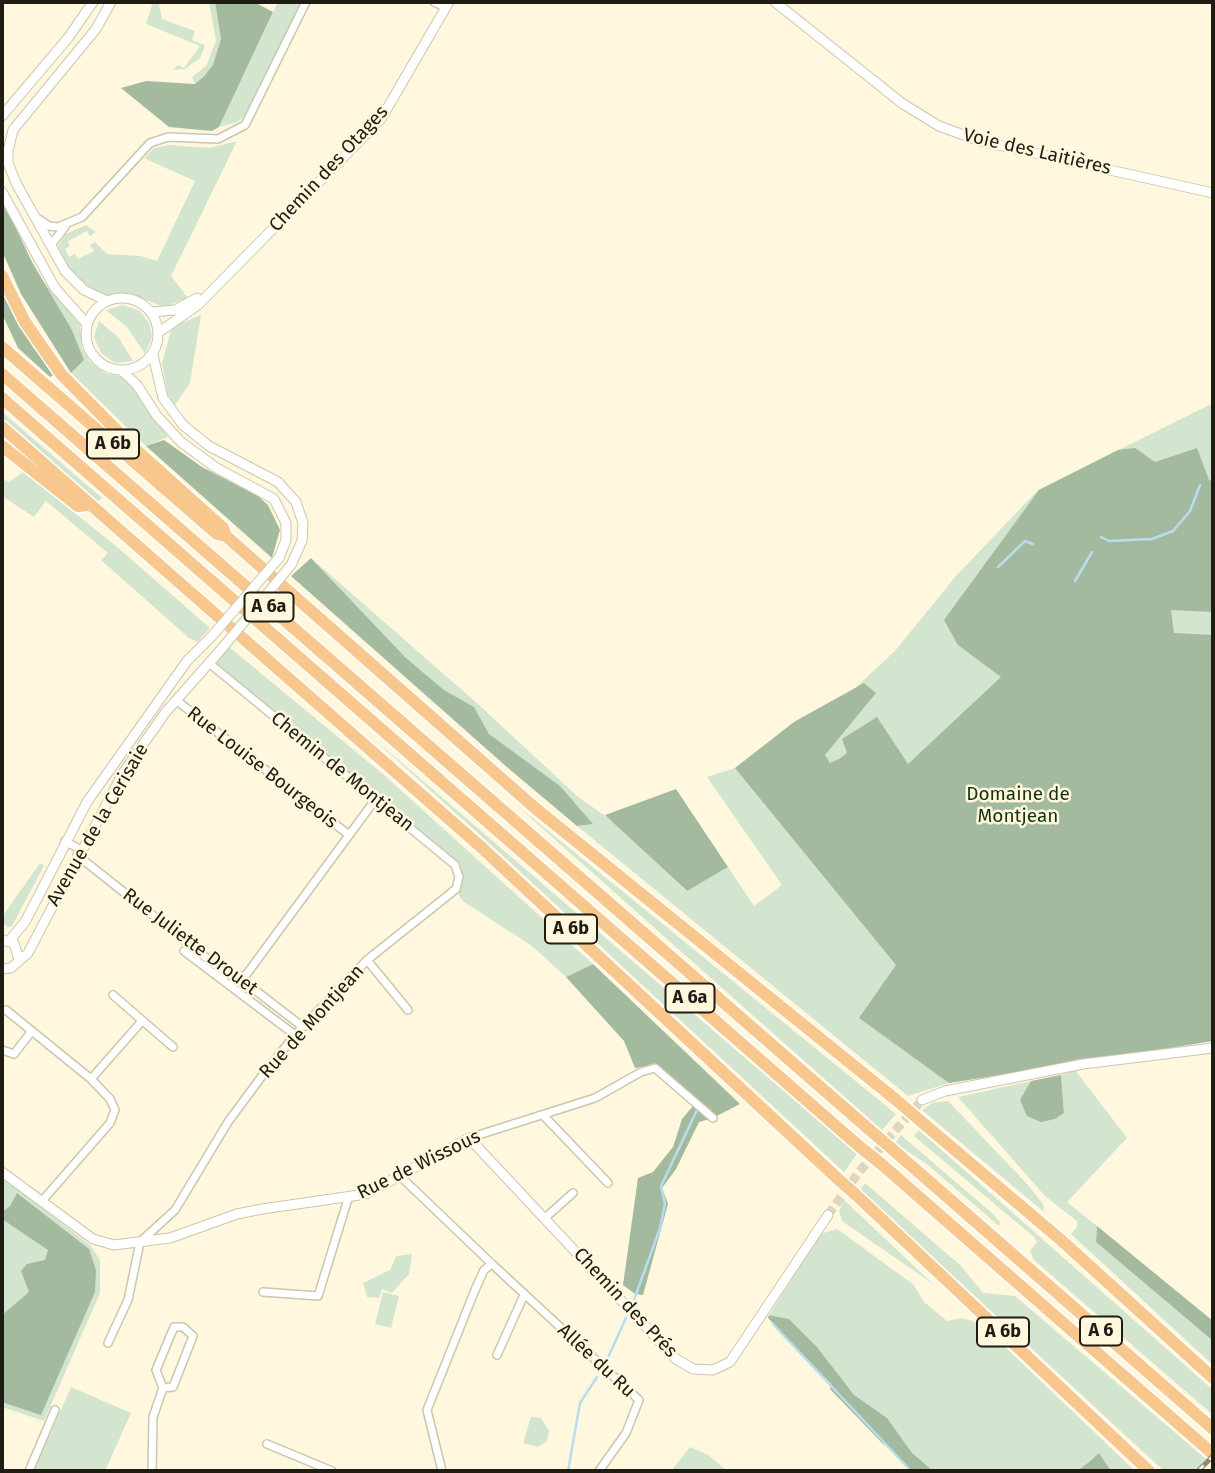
<!DOCTYPE html>
<meta charset="utf-8">
<style>
body{margin:0}
#map{position:relative;width:1215px;height:1473px;overflow:hidden;background:#fff7de;font-family:"Fira Sans",sans-serif}
canvas{display:block}
.frame{position:absolute;inset:0;border:4px solid #1f1c13;pointer-events:none}
</style>
<div id="map">
<canvas width="1215" height="1473"></canvas>
<div class="frame"></div>
</div>
<script>
const context = document.querySelector('canvas').getContext('2d');
context.lineJoin = 'round';
function fill(path, color) {
  context.fillStyle = color;
  context.fill(path, 'evenodd');
}
function poly(rows) {
  const path = new Path2D();
  for (const r of rows) {
    if (r.length === 3) {
      path.moveTo(r[0] + r[2], r[1]);
      path.arc(r[0], r[1], r[2], 0, 2 * Math.PI);
      continue;
    }
    path.moveTo(r[0], r[1]);
    for (let i = 2; i < r.length; i += 2) path.lineTo(r[i], r[i + 1]);
  }
  return path;
}
function strokePath(path, color, width, dash) {
  context.strokeStyle = color;
  context.lineWidth = width;
  context.lineCap = dash ? 'butt' : 'round';
  context.setLineDash(dash || []);
  context.stroke(path);
}
function label(font, color, halo, rows, align = 'center') {
  context.font = font + ' "Fira Sans",sans-serif';
  context.lineWidth = 5;
  context.setLineDash([]);
  context.textBaseline = 'middle';
  context.strokeStyle = halo;
  context.fillStyle = color;
  for (const [text, x, y, turn = 0] of rows) {
    context.save();
    context.translate(x, y);
    context.rotate((+turn || 0) * Math.PI / 180);
    context.textAlign = isNaN(turn) ? turn : align;
    if (halo) context.strokeText(text, 0, 0);
    context.fillText(text, 0, 0);
    context.restore();
  }
}
fill(poly([
 [153,2,159,4,162,19,195,31,192,40,205,45,200,58,185,69,173,70,178,65,184,68,200,46,146,24],
 [209,2,215,2,221,39,213,66,195,84,192,77,206,66,216,41],
 [278,2,301,2,250,109,238,122,219,127],
 [237,141,171,276,188,298,164,307,129,293,102,296,95,295,70,272,58,246,66,234,86,225,96,232,90,236,87,231,68,241,70,246,65,249,69,257,75,254,78,259,94,251,90,245,95,242,107,254,140,256,157,261,195,181,148,160,145,158,154,148,169,145,210,148],
 [42,280,80,325,82,348,89,361,105,373,120,376,137,391,168,437,146,446,71,373,84,360,72,330],
 [123,305,140,311,150,325,152,337,145,354,127,327,106,310],
 [201,315,190,383,175,405,168,395,162,363,172,327],
 [99,321,119,338,133,361,115,363,101,353,94,337],
 [1213,403,1213,1041,949,1083,908,1096,577,826,592,824,528,763,488,734,474,707,444,690,405,657,311,558,478,704,577,796,615,823,686,891,728,867,754,906,782,885,707,777,735,768,794,722,853,690,895,651,956,576,1038,490],
 [2,412,102,498,98,502,2,418],
 [23,472,116,546,210,628,197,642,189,638,101,560,108,553,46,501,34,517,2,496,2,479,9,482],
 [229,647,384,775,593,964,566,977,532,946,464,902,459,896,457,866,451,859,216,663],
 [367,733,857,1154,844,1172,512,864],
 [514,803,896,1114,882,1130],
 [40,863,44,866,12,926,8,927,2,923,2,917],
 [1075,1070,1127,1138,1067,1202,1097,1226,1096,1242,1213,1341,1213,1365,1071,1234,1077,1227,1077,1221,1045,1196,958,1097,1031,1081,1021,1100,1064,1112,1061,1075],
 [948,1101,1028,1185,1043,1204,1044,1212,922,1110,932,1103],
 [919,1130,1213,1390,1213,1415,1034,1260,1030,1251,1037,1242,1034,1237,914,1136],
 [901,1135,993,1214,1000,1222,999,1226,928,1165,895,1143],
 [2,1177,91,1246,100,1260,100,1293,44,1421,2,1407],
 [865,1183,960,1265,983,1293,1015,1296,1206,1459,1195,1471,1164,1471,860,1190],
 [844,1200,933,1284,842,1221,839,1211],
 [837,1229,914,1285,924,1302,947,1321,961,1318,973,1321,1000,1342,1135,1471,1111,1471,1099,1453,1077,1471,933,1471,912,1454,887,1418,854,1396,817,1347,789,1319,769,1315,820,1234],
 [412,1254,409,1274,392,1293,382,1289,379,1298,367,1297,363,1283,390,1270,396,1256],
 [383,1292,399,1296,391,1328,375,1324],
 [71,1387,131,1413,105,1471,34,1471],
 [531,1417,541,1418,549,1431,547,1441,538,1447,523,1443],
 [690,1447,708,1455,727,1471,671,1471]
]), '#d3e5cf');
fill(poly([
 [215,2,254,2,273,12,219,127,212,131,169,127,121,88,146,81,195,84,204,76,213,65,221,39],
 [2,199,32,262,72,330,84,360,71,373,21,294,2,251],
 [2,291,33,347,55,374,50,377,18,348,2,314],
 [164,440,202,467,258,496,268,505,280,530,272,558,146,446],
 [1135,448,1155,462,1197,448,1209,480,1213,482,1213,612,1171,610,1174,633,1213,635,1213,1041,949,1083,859,1018,896,965,735,768,794,722,864,683,876,693,825,755,830,763,839,759,847,753,842,739,877,717,908,764,1001,677,958,645,944,620,1039,490,1118,450],
 [311,558,405,657,444,690,474,707,489,734,560,786,593,824,577,826,508,768,291,576],
 [676,789,728,867,687,891,605,815],
 [593,964,740,1104,713,1118,699,1122,676,1169,662,1188,668,1204,643,1295,635,1294,623,1285,638,1178,653,1172,673,1147,682,1119,698,1100,656,1065,635,1068,624,1041,566,977],
 [1061,1075,1064,1113,1055,1119,1041,1122,1027,1116,1020,1100,1031,1081],
 [17,1193,89,1249,96,1270,95,1292,41,1415,2,1402,2,1315,29,1292,21,1271,27,1264,45,1260,48,1250,2,1219,2,1212,10,1206],
 [1097,1226,1213,1321,1213,1341,1096,1242],
 [769,1315,789,1319,817,1347,854,1395,887,1418,912,1453,933,1471,912,1471,885,1443,883,1444,830,1389,832,1385,768,1318],
 [1099,1453,1111,1471,1077,1471,1090,1461]
]), '#a4ba9f');
strokePath(poly([
 [1101,537,1109,541,1152,539,1173,531,1190,511,1200,485],
 [998,567,1025,541,1033,544],
 [1075,581,1092,552],
 [634,1300,660,1228,665,1204,661,1186,697,1110],
 [773,1324,911,1471],
 [606,1362,626,1318],
 [568,1471,580,1403,597,1377]
]), '#b9ddee', 2.5);
strokePath(poly([
 [828,1215,859,1172,922,1100]
]), '#ddd6c0', 9, [9, 4.5]);
const minor = poly([
 [434,2,445,7],
 [37,218,49,226,58,227,82,217,150,143,168,137,218,139,245,125,306,2],
 [51,245,65,227],
 [176,700,349,835],
 [65,841,81,850],
 [77,855,224,972,238,977,303,1027],
 [184,951,295,1035],
 [367,960,408,1010],
 [238,977,246,975,375,800],
 [113,995,173,1047],
 [6,1010,91,1079,110,1099,115,1110,110,1123,42,1201],
 [2,1050,14,1054,31,1032],
 [91,1079,142,1021],
 [543,1115,608,1183],
 [469,1138,595,1098,641,1072,655,1068,713,1118],
 [401,1177,492,1264,484,1270,475,1290,427,1410,442,1471],
 [545,1218,573,1193],
 [492,1264,639,1400,626,1433,599,1471],
 [263,1292,318,1296,348,1199],
 [108,1343,128,1300,140,1242,175,1210,228,1122,262,1076,295,1035,367,960,456,889,459,877,455,865,209,663],
 [497,1355,524,1295],
 [267,1444,332,1471],
 [29,1471,55,1410],
 [152,1471,153,1417,163,1388,156,1370,174,1327,183,1327,193,1336,173,1387,163,1388]
]);
const tertiary = poly([
 [775,2,903,104,939,126,980,141,1213,193],
 [2,116,68,38,93,2],
 [2,192,55,288,87,324],
 [122,334,36],
 [107,301,84,290,65,271,16,183,8,163,8,151,13,130,96,29,111,2],
 [152,312,175,310,197,298],
 [159,332,198,305,381,119,449,2],
 [153,355,163,398,183,425,209,446,278,482,296,502,303,523,302,541,291,565],
 [121,370,137,385,157,416,181,442,215,467,274,499,286,523,286,540,279,558],
 [2,940,14,943,19,960],
 [9,941,25,922,87,802,187,661,212,636],
 [2,969,11,968,28,953,123,773,165,713,224,646],
 [922,1100,945,1091,1083,1064,1213,1048],
 [2,1172,93,1239,114,1245,170,1238,237,1214,262,1209,366,1194,469,1138,676,1359,693,1369,713,1370,730,1362,828,1215]
]);
const motorway = poly([
 [2,276,25,322,61,374,135,449,223,528,226,536,535,808,895,1099],
 [2,347,217,534,226,536],
 [2,374,871,1131],
 [2,398,860,1147],
 [2,427,481,847,838,1179],
 [2,446,78,506,88,505],
 [923,1123,1061,1240,1213,1378],
 [891,1148,1213,1429],
 [879,1162,1213,1454],
 [855,1194,1149,1471]
]);
strokePath(minor, '#cdc6ae', 10);
strokePath(tertiary, '#cdc6ae', 11);
strokePath(motorway, '#fff', 15);
strokePath(minor, '#fff', 7);
strokePath(tertiary, '#fff', 9);
strokePath(motorway, '#f7c78e', 12);
const rail = poly([
 [1198,1471,1213,1456]
]);
strokePath(rail, '#8d8776', 5);
strokePath(rail, '#fff7de', 2.5, [8]);
const tertiaryBridge = poly([
 [212,636,279,558],
 [224,646,291,565]
]);
const motorwayBridge = poly([
 [895,1099,923,1123],
 [871,1131,891,1148],
 [860,1147,879,1162],
 [838,1179,855,1194]
]);
strokePath(tertiaryBridge, '#cdc6ae', 11, []);
strokePath(motorwayBridge, '#fff', 15, []);
strokePath(tertiaryBridge, '#fff', 9);
strokePath(motorwayBridge, '#f7c78e', 12);
for (const [x, y, w] of [
 [113,444,52],
 [269,607,49],
 [571,929,52],
 [690,998,49],
 [1101,1331,42],
 [1003,1332,52]
]) {
  const box = new Path2D();
  box.roundRect(x - w / 2, y - 14.5, w, 29, 5);
  context.fillStyle = '#fff7de';
  context.fill(box);
  strokePath(box, '#1f1c13', 2);
}
label('bold 18px', '#1f1c13', null, [
 ["A 6b",113,444],
 ["A 6a",269,607],
 ["A 6b",571,929],
 ["A 6a",690,998],
 ["A 6",1101,1331],
 ["A 6b",1003,1332]
]);
label('19px', '#1f1c13', '#fff7de', [
 ["Voie des Laitières",1037,152,13],
 ["Chemin des Otages",329,169,-47],
 ["Rue Louise Bourgeois",262,768,38],
 ["Chemin de Montjean",342,772,39],
 ["Avenue de la Cerisaie",98,825,-60],
 ["Rue Juliette Drouet",190,942,37],
 ["Rue de Montjean",312,1022,-48],
 ["Rue de Wissous",419,1165,-26],
 ["Chemin des Prés",625,1303,47],
 ["Allée du Ru",596,1361,43]
]);
label('19px', '#15340d', '#fff7de', [
 ["Domaine de",1018,795],
 ["Montjean",1018,817]
]);
</script>
